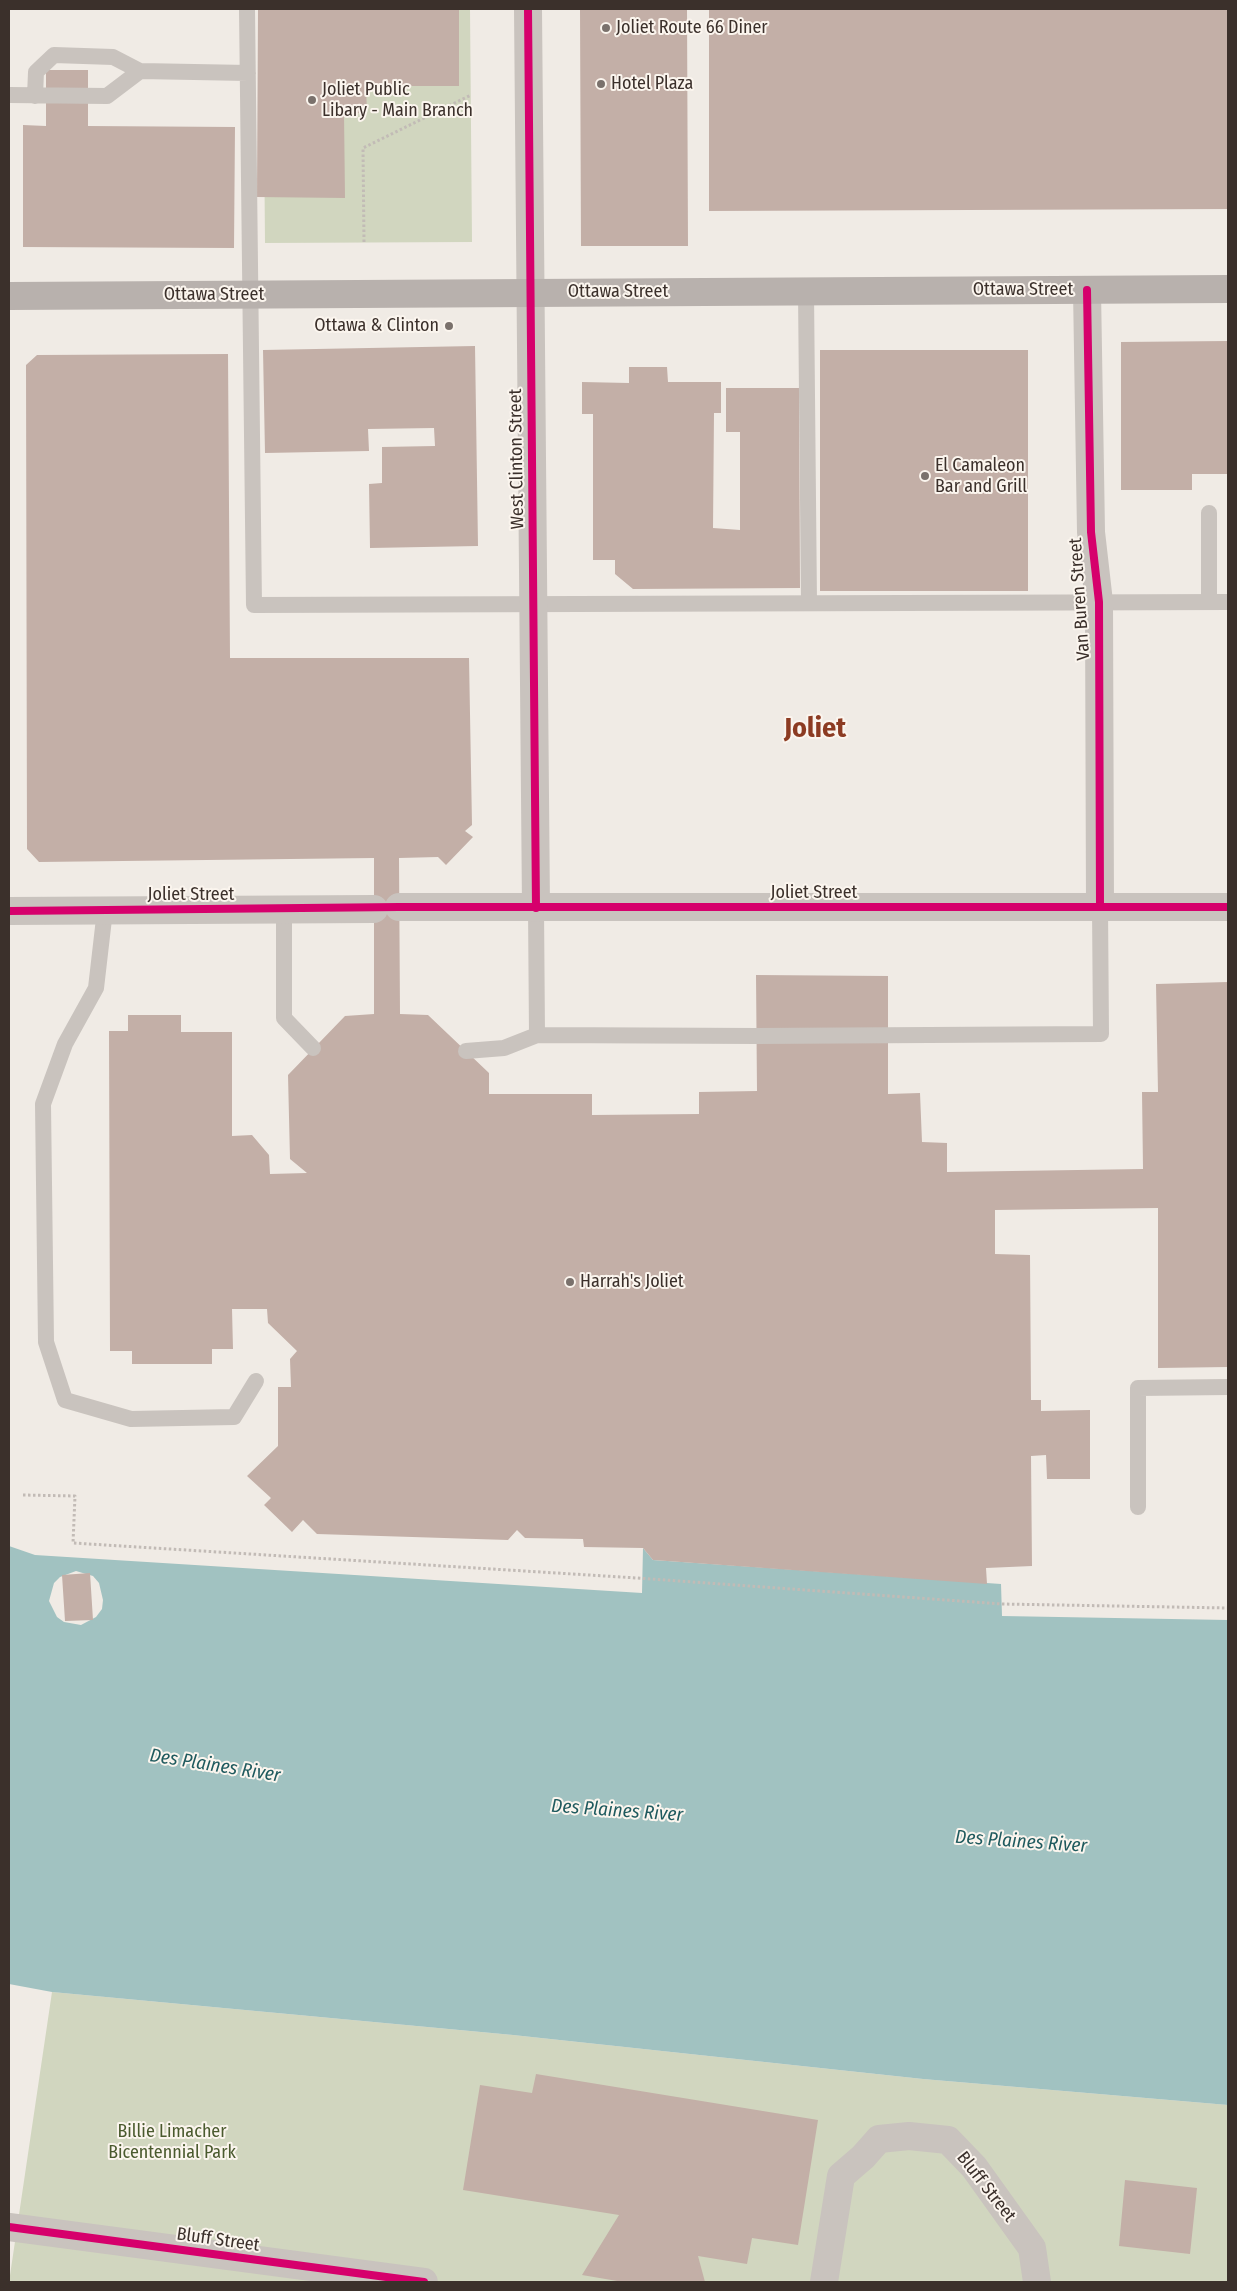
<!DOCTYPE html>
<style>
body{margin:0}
#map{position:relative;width:1237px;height:2291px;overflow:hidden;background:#f0ebe5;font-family:"Fira Sans Condensed",sans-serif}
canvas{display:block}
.frame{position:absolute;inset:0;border:10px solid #3b302b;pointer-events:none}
</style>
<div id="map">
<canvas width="1237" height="2291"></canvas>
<div class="frame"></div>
</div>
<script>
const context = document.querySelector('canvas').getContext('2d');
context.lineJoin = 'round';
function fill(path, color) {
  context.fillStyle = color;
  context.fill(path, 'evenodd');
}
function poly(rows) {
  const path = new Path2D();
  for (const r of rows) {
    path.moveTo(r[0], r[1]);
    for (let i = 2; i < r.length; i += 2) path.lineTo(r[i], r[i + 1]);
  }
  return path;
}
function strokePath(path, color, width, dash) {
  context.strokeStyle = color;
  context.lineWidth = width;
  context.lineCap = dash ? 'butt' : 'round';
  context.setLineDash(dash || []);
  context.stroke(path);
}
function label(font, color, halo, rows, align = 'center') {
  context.font = font + ' "Fira Sans Condensed",sans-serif';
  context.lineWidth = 4;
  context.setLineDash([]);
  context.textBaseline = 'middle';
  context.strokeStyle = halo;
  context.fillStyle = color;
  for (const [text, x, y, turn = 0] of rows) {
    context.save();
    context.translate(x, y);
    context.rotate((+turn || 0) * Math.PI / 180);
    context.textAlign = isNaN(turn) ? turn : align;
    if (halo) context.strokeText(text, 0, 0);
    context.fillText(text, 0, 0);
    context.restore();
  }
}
fill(poly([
 [263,9,470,9,472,242,265,243],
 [52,1992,513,2035,923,2079,1228,2105,1228,2282,9,2282]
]), '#d1d6bf');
fill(poly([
 [9,1546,35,1555,642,1593,643,1548,653,1560,1001,1584,1002,1616,1228,1620,1228,2105,923,2079,513,2035,52,1992,9,1984],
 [76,1571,93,1576,99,1583,103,1600,102,1609,96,1617,81,1625,64,1622,57,1617,49,1601,54,1583,60,1577]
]), '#a1c2c1');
fill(poly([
 [258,9,459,10,459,86,366,86,367,113,344,113,345,198,257,197],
 [580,9,687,9,688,246,581,246],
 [709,9,1228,9,1228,209,709,211],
 [46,70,88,70,88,126,235,127,234,248,23,247,23,125,46,126],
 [1228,341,1228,474,1192,474,1192,490,1121,490,1121,342],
 [475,346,478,546,370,548,369,484,382,483,382,447,435,446,434,428,368,429,369,451,265,453,263,350],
 [820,350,1028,350,1028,591,820,591],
 [228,354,230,658,469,658,472,825,465,831,473,837,446,865,438,857,399,858,400,1014,428,1015,489,1073,489,1094,592,1094,592,1115,699,1114,699,1092,757,1091,756,975,888,976,888,1094,920,1093,922,1142,947,1143,947,1172,1143,1169,1142,1092,1158,1092,1156,984,1228,982,1228,1367,1158,1368,1158,1208,995,1210,995,1254,1030,1255,1031,1400,1041,1400,1041,1411,1090,1410,1090,1479,1047,1479,1046,1455,1031,1456,1032,1566,986,1568,987,1584,653,1560,643,1548,584,1547,583,1539,525,1538,517,1530,508,1540,317,1534,303,1520,292,1532,264,1505,271,1498,247,1476,278,1446,278,1387,291,1387,290,1359,297,1351,268,1323,267,1309,232,1309,233,1349,212,1349,212,1364,132,1364,132,1351,110,1351,109,1031,128,1031,128,1015,181,1015,181,1032,232,1032,232,1136,252,1135,269,1155,270,1174,307,1173,290,1159,288,1075,345,1016,374,1014,374,858,39,862,27,849,26,365,37,355],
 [629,367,667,367,668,382,721,382,721,413,714,413,713,528,740,530,740,432,726,432,726,388,799,388,800,588,633,589,615,574,615,560,593,560,593,414,582,414,582,382,629,383],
 [90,1573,93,1620,65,1621,62,1575],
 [536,2074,818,2120,798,2245,752,2238,747,2264,698,2256,705,2282,623,2282,582,2275,619,2215,463,2190,480,2085,532,2093],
 [1125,2180,1197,2188,1190,2254,1119,2246]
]), '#c3afa7');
strokePath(poly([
 [364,242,363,148,471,95],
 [23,1495,75,1496,73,1543,637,1578,1002,1604,1228,1608]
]), '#c2bbb6', 3, [2.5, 2.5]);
strokePath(poly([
 [247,9,254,605,1228,602],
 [9,95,107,96,140,71],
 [35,96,36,72,54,55,113,57,140,71,248,73],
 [806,292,809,603],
 [1209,602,1209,513],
 [536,908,537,1035,757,1036,1101,1034,1100,907],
 [284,909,284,1018,313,1048],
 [105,910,96,988,65,1044,43,1104,46,1342,65,1400,131,1419,234,1417,256,1381],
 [466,1051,504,1048,537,1035],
 [1138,1507,1138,1388,1228,1387]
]), '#c9c3be', 16);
strokePath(poly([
 [1087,290,1091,532,1099,602,1100,907],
 [9,2227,424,2282],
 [824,2282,841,2176,863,2157,879,2139,909,2136,948,2140,974,2167,1032,2248,1037,2282]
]), '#c9c3be', 28);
strokePath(poly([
 [528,9,536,908],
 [399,907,1228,907],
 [9,911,374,909]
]), '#c9c3be', 28);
strokePath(poly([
 [9,296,1228,289]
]), '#b8b1ad', 28);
strokePath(poly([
 [528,9,536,908],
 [1087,290,1091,532,1099,602,1100,907],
 [9,911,399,907,1228,907],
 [9,2227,424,2282]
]), '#d6006c', 8);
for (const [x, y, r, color] of [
 [606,28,5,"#7a716c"],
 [601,84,5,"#7a716c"],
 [312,100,5,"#7a716c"],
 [449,326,5,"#7a716c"],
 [925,476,5,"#7a716c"],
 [570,1282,5,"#7a716c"]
]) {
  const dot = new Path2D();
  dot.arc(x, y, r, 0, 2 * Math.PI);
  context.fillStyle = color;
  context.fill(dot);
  strokePath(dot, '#fbf5ee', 2);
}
label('18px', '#3b302b', '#fbf5ee', [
 ["Joliet Route 66 Diner",616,28],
 ["Hotel Plaza",611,84],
 ["Joliet Public",322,90],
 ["Libary - Main Branch",322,111],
 ["Ottawa & Clinton",439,326,"right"],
 ["El Camaleon",935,466],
 ["Bar and Grill",935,487],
 ["Harrah's Joliet",580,1282]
], 'left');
label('18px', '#3b302b', '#fbf5ee', [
 ["Ottawa Street",1023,290],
 ["Ottawa Street",618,292],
 ["Ottawa Street",214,295],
 ["West Clinton Street",517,459,-91],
 ["Van Buren Street",1080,599,-94],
 ["Joliet Street",814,893],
 ["Joliet Street",191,895],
 ["Bluff Street",986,2187,52],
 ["Bluff Street",218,2240,8]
]);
label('18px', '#4a5a2e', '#fbf5ee', [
 ["Billie Limacher",172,2132],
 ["Bicentennial Park",172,2153]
]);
label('italic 19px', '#1f5a5e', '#fbf5ee', [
 ["Des Plaines River",215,1766,9],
 ["Des Plaines River",617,1811,4],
 ["Des Plaines River",1021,1842,4]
]);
label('bold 28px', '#8c3b22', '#fbf5ee', [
 ["Joliet",815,729]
]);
</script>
